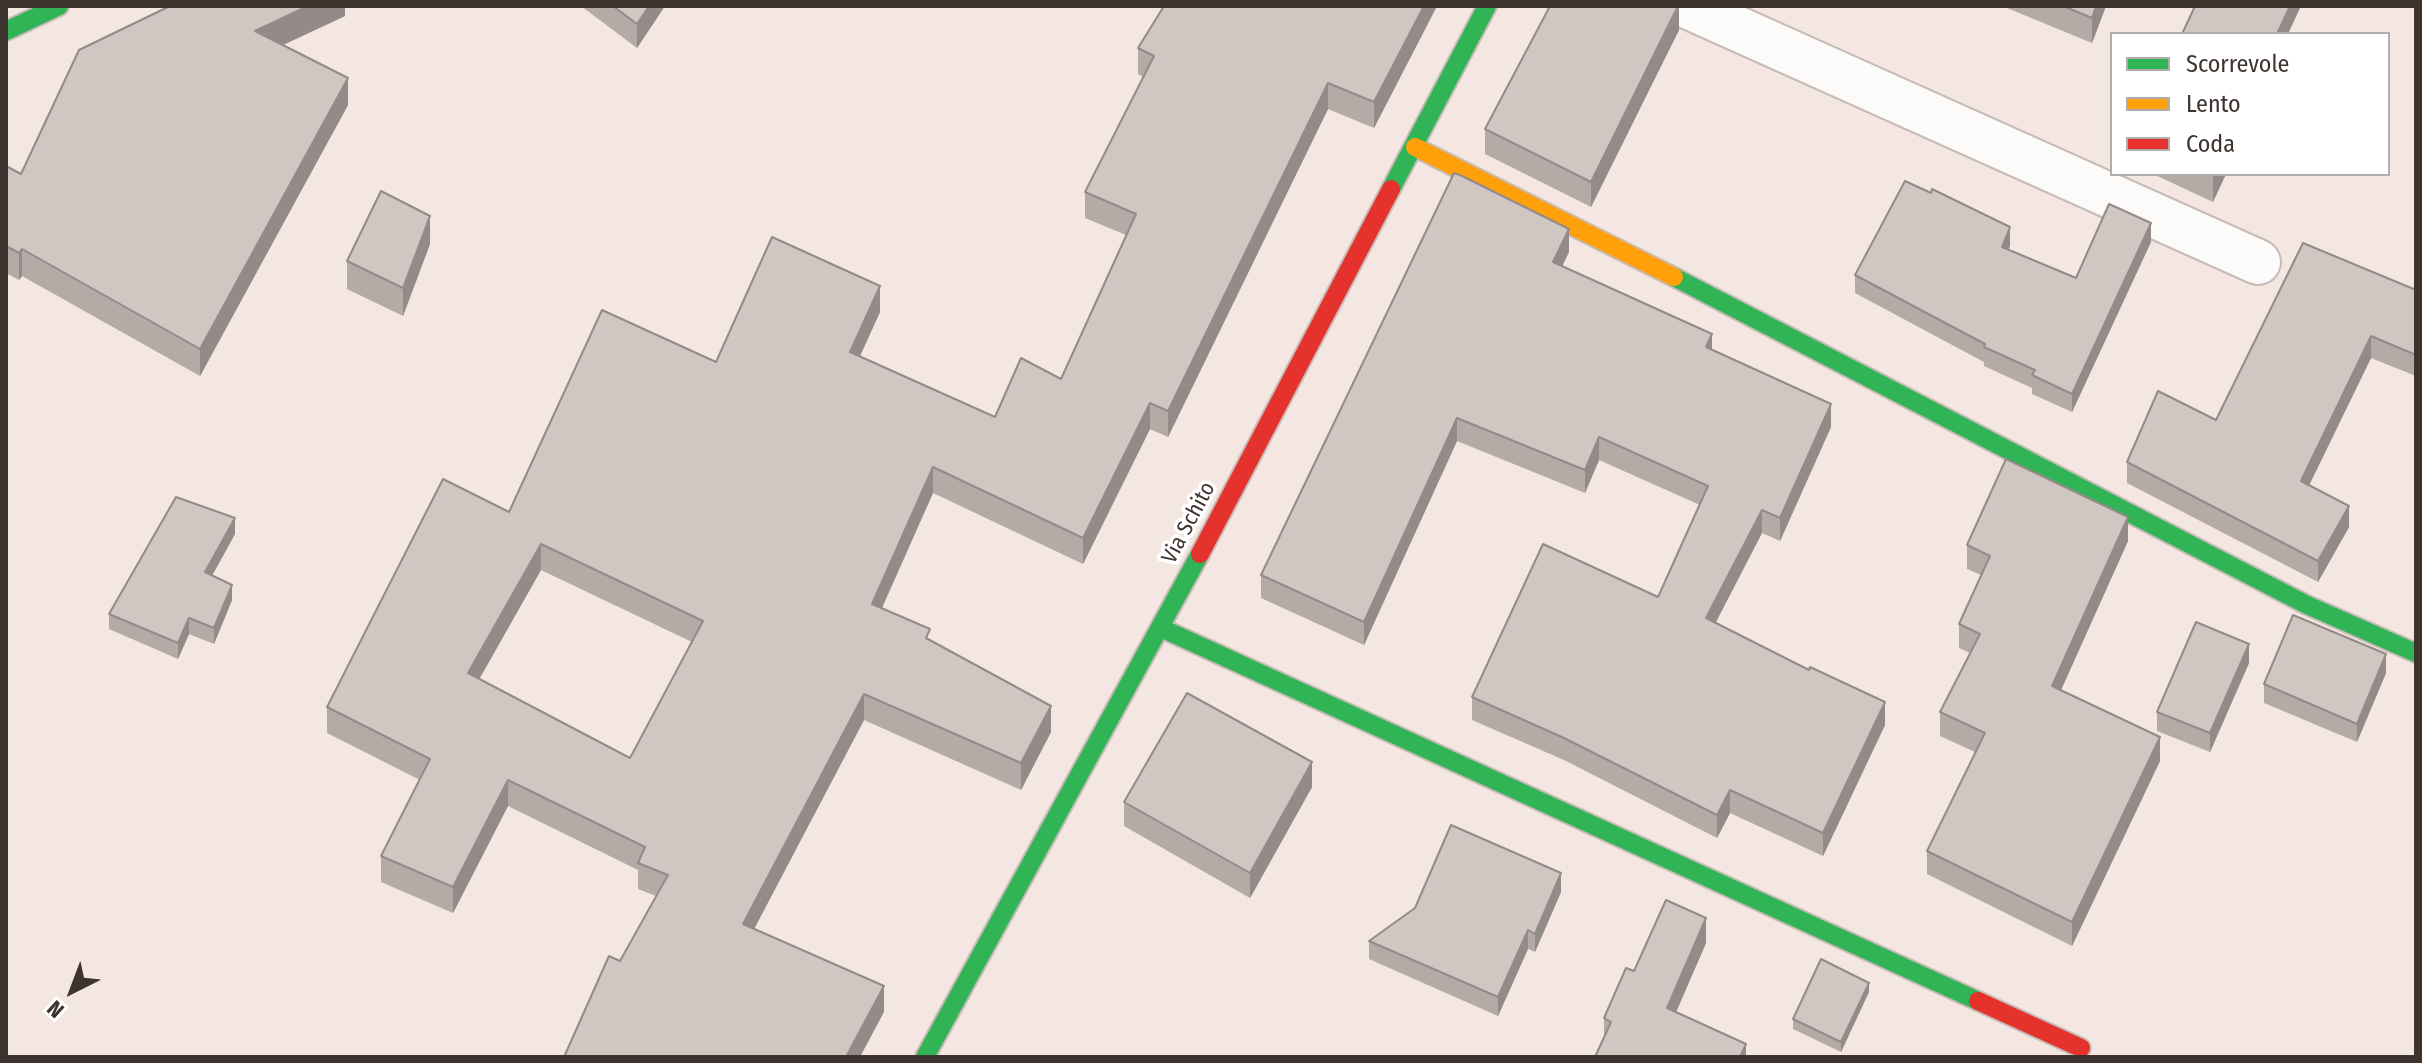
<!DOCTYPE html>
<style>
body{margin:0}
#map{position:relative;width:2422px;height:1063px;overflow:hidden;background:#f4e6e0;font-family:"Fira Sans Condensed",sans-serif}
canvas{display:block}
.frame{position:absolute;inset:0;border:8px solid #3d332f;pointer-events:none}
.legend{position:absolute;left:2110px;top:32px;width:280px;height:144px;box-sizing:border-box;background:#fff;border:2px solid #b1adac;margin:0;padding:10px 14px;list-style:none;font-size:24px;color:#3d332f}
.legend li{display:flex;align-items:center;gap:16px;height:40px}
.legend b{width:40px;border:2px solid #b1adac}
.north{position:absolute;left:32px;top:951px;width:80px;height:80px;-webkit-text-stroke:6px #fff;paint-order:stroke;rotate:222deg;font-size:22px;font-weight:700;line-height:32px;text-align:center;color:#3d332f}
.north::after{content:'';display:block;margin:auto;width:28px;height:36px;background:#3d332f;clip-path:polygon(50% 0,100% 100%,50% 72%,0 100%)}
</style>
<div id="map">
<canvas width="2422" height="1063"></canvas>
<div class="frame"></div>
<ul class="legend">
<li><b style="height:10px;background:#30b455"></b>Scorrevole</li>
<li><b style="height:10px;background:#ff9f0a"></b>Lento</li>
<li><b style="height:10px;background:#e5322d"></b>Coda</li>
</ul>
<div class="north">N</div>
</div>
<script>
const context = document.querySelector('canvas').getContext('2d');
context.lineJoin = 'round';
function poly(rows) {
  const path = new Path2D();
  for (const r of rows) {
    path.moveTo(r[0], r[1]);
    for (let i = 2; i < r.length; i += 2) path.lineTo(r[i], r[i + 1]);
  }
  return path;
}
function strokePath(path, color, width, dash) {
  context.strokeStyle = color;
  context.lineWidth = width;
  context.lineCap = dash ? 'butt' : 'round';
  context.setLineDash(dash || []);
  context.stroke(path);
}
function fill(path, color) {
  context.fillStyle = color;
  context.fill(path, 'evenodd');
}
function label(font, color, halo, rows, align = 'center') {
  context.font = font + ' "Fira Sans Condensed",sans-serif';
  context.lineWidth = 7;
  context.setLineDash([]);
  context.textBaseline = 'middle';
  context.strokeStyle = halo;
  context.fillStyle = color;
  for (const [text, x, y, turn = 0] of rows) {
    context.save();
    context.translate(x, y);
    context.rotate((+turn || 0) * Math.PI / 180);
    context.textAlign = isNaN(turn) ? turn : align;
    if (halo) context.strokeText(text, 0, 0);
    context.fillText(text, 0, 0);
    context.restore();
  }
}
const street = poly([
 [1687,6,2258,262]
]);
const fast = poly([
 [6,31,59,6],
 [1391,189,1487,6],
 [1674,277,2307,605,2416,653],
 [1161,628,1978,1001],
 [925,1057,1200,554]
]);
const slow = poly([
 [1415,147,1674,277]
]);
const jam = poly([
 [1200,554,1391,189],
 [1978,1001,2081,1048]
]);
strokePath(street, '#c6bbb7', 48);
strokePath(fast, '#c6bbb7', 22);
strokePath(slow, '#c6bbb7', 22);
strokePath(jam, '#c6bbb7', 22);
strokePath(street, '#fdfbfa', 44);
strokePath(fast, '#30b455', 18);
strokePath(slow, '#ff9f0a', 18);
strokePath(jam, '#e5322d', 18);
fill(poly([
 [345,6,345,16,283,45,348,105,200,376,22,276,19,280,6,273,6,166,21,174],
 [581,6,665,6,637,48],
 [1164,6,1437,6,1374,128,1328,109,1168,437,1150,429,1083,564,933,493,882,608,930,640,1051,732,1021,790,864,720,754,929,884,1012,620,961,656,896,638,889,638,870,508,806,453,913,381,882,381,856,420,780,327,733,327,707,509,512,716,362,880,312,860,356,995,417,1061,379,1126,235,1085,218,1085,192,1143,77,1138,74,1138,48],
 [541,570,692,642,630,758,479,679],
 [2002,6,2106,6,2092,43],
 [1679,30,1591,207,1485,154,1485,129],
 [2153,174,2226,174,2213,202],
 [2151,242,2072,412,2032,394,2032,388,1984,366,1984,362,1855,293,1855,275,2010,246,2008,249,2076,278],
 [430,244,403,316,347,289,347,261],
 [1569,252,1562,266,1712,350,1831,427,1780,541,1762,533,1716,622,1885,725,1823,856,1730,813,1717,838,1564,760,1472,720,1472,697,1658,597,1700,505,1599,460,1585,493,1457,441,1364,645,1261,598,1261,575],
 [2416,290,2416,376,2371,358,2309,485,2349,527,2318,582,2127,483,2127,462,2216,420],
 [235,534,212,576,232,600,214,644,189,634,178,659,109,629,109,614],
 [2128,541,2061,690,2160,761,2072,946,1927,874,1927,851,1975,752,1940,736,1940,712,1970,653,1959,648,1959,624,1981,575,1967,569,1967,545],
 [2249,663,2210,752,2157,731,2157,712],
 [2386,673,2357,742,2264,703,2264,684],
 [1312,787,1250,898,1124,826,1124,802],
 [1561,892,1535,952,1528,949,1498,1016,1369,959,1369,941],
 [1706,943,1676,1012,1746,1057,1604,1038,1604,1018,1634,971],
 [1869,992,1841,1052,1793,1029,1793,1019]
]), '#b4aba7');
fill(poly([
 [308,6,345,6,345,16,255,58,255,31],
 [649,6,665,6,637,48,637,24],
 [1424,6,1437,6,1374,128,1374,102],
 [1679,6,1679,30,1591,207,1591,182],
 [2096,6,2106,6,2092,43,2092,18],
 [2290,6,2301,6,2288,34,2277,34],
 [348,78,348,105,200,376,200,349],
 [1328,83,1328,109,1168,437,1168,411],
 [2215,174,2226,174,2213,202,2213,177],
 [430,216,430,244,403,316,403,288],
 [2151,223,2151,242,2072,412,2072,394],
 [2010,227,2010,246,2002,265,2002,247],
 [1569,229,1569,252,1553,285,1553,262],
 [22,249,22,276,19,280,19,253],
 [880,286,880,312,850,378,850,352],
 [1712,334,1712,356,1706,347],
 [2371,336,2371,358,2301,502,2301,481],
 [1150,403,1150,429,1083,564,1083,538],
 [1831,404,1831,427,1780,541,1780,518],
 [1457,418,1457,441,1364,645,1364,622],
 [1599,437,1599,460,1585,493,1585,470],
 [933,467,933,493,872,630,872,604],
 [2349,506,2349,527,2318,582,2318,561],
 [1762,510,1762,533,1706,641,1706,618],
 [2128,517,2128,541,2052,710,2052,686],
 [235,518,235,534,205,588,205,572],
 [541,544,541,570,468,699,468,673],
 [232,585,232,600,214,644,214,628],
 [189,618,189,634,178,659,178,643],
 [2249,644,2249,663,2210,752,2210,733],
 [2386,654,2386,673,2357,742,2357,724],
 [864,694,864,720,743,950,743,924],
 [1885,702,1885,725,1823,856,1823,833],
 [1051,706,1051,732,1021,790,1021,763],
 [2160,737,2160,761,2072,946,2072,922],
 [1312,762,1312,787,1250,898,1250,873],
 [508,780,508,806,453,913,453,887],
 [1730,790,1730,813,1717,838,1717,815],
 [1561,873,1561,892,1535,952,1535,934],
 [1706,918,1706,943,1667,1033,1667,1008],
 [1528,930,1528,949,1498,1016,1498,997],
 [1869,983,1869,992,1841,1052,1841,1042],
 [884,986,884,1012,860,1057,846,1057],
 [1746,1044,1746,1057,1740,1057]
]), '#928b88');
const building = poly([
 [170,6,308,6,255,31,348,78,200,349,22,249,19,253,6,246,6,166,21,174,79,50,170,6],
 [613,6,649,6,637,24,613,6],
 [1164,6,1424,6,1374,102,1328,83,1168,411,1150,403,1083,538,933,467,872,604,930,629,926,638,1051,706,1021,763,864,694,743,924,884,986,846,1057,564,1057,609,956,620,961,668,875,638,863,645,847,508,780,453,887,381,856,430,759,327,707,443,479,509,512,602,310,716,362,772,237,880,286,850,352,995,417,1021,358,1061,379,1136,214,1085,192,1154,56,1138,48,1164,6],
 [541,544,703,621,630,758,468,673,541,544],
 [1550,6,1678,6,1591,182,1485,129,1550,6],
 [2063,6,2096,6,2092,18,2063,6],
 [2195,6,2290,6,2277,34,2182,34,2195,6],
 [1454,173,1462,176,1569,229,1553,262,1712,334,1706,347,1831,404,1780,518,1762,510,1706,618,1809,670,1810,667,1885,702,1823,833,1730,790,1717,815,1564,738,1472,697,1543,544,1658,597,1708,486,1599,437,1585,470,1457,418,1364,622,1261,575,1454,173],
 [1905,181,1931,193,1932,189,2010,227,2002,247,2076,278,2109,204,2151,223,2072,394,2032,375,2035,370,1984,347,1985,344,1855,275,1905,181],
 [381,191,430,216,403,288,347,261,381,191],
 [2303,243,2416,290,2416,355,2371,336,2301,481,2349,506,2318,561,2127,462,2158,391,2216,420,2303,243],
 [2006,459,2128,517,2052,686,2160,737,2072,922,1927,851,1985,733,1940,712,1980,634,1959,624,1990,556,1967,545,2006,459],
 [176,497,235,518,205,572,232,585,214,628,189,618,178,643,109,614,176,497],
 [2293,615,2386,654,2357,724,2264,684,2293,615],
 [2196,622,2249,644,2210,733,2157,712,2196,622],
 [1187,693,1312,762,1250,873,1124,802,1187,693],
 [1451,825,1561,873,1535,934,1528,930,1498,997,1369,941,1415,908,1451,825],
 [1666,900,1706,918,1667,1008,1746,1044,1740,1057,1595,1057,1611,1022,1604,1018,1626,968,1634,971,1666,900],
 [1821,959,1869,983,1841,1042,1793,1019,1821,959]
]);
fill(building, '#d1c7c2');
strokePath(building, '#928b88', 2);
label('22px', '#3d332f', '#fff', [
 ["Via Schito",1189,523,-62]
]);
</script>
